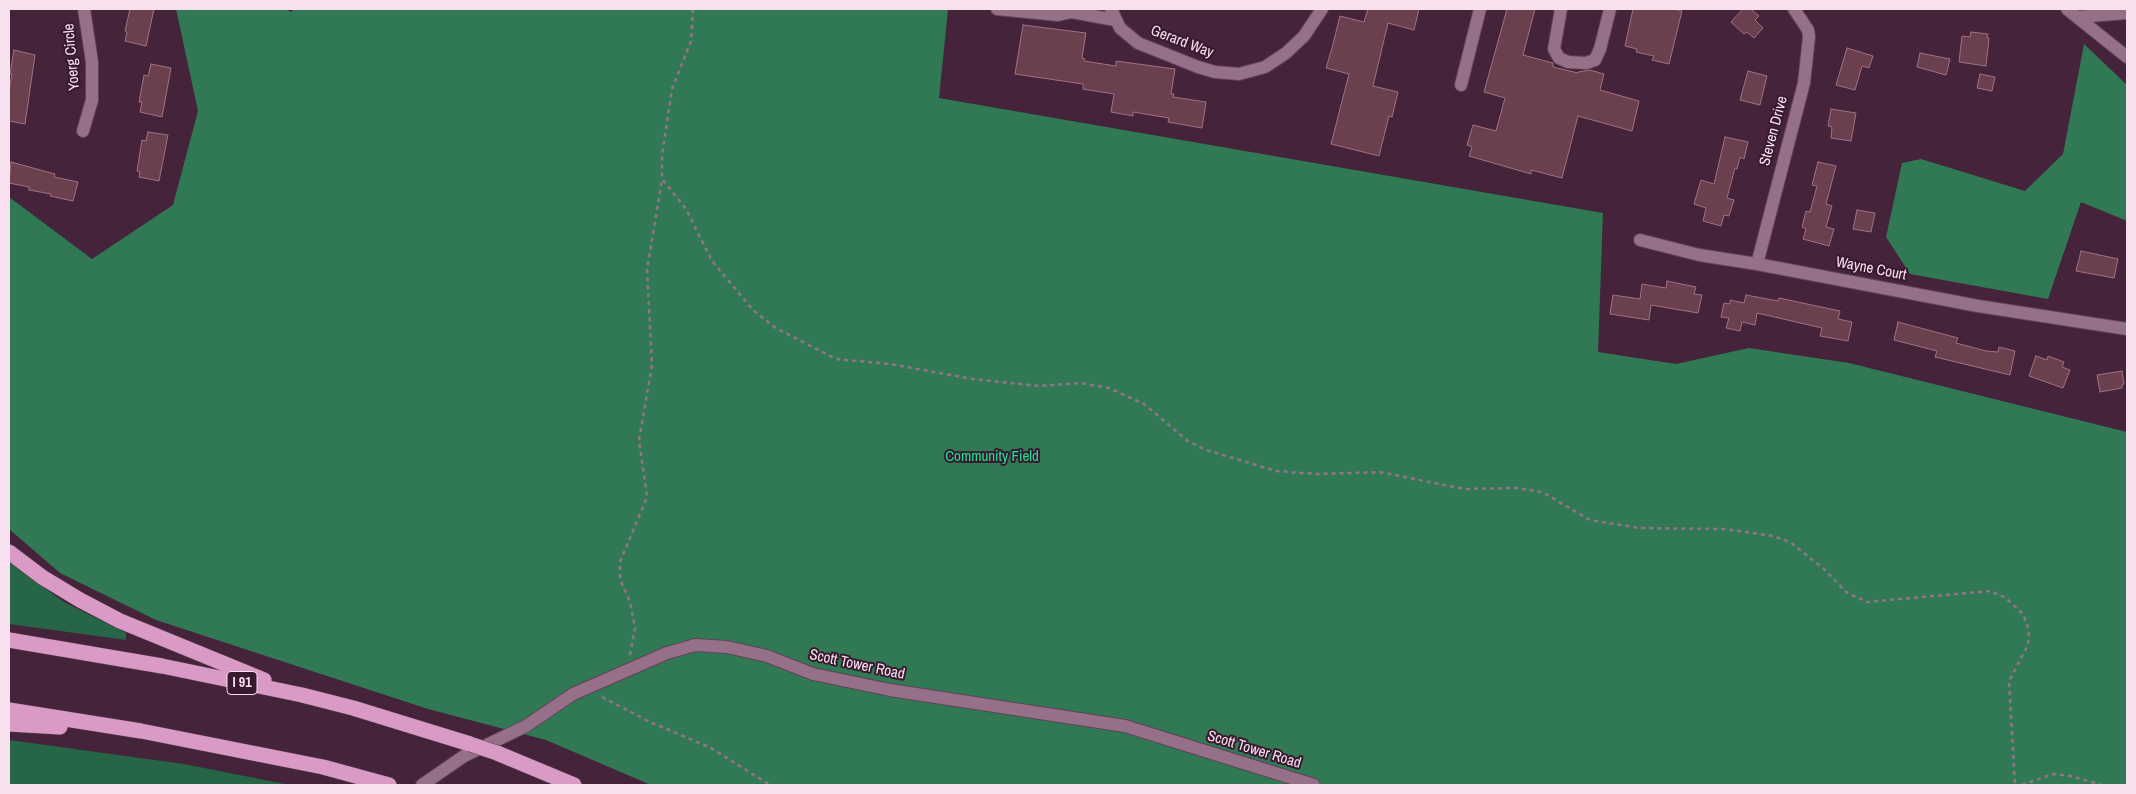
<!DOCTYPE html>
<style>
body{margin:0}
#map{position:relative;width:2136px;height:794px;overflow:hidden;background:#44233b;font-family:"Archivo Narrow",sans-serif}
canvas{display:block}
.frame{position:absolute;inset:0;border:10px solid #f7e1ef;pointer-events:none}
</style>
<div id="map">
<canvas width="2136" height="794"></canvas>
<div class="frame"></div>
</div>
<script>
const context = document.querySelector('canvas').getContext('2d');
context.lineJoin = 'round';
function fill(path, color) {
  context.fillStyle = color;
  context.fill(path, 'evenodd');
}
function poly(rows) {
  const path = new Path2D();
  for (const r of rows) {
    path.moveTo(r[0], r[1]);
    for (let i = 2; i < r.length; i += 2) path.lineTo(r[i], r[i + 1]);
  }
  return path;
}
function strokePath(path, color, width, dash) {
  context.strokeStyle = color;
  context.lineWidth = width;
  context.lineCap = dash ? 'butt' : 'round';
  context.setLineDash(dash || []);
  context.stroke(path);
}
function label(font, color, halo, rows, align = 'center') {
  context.font = font + ' "Archivo Narrow",sans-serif';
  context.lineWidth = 4;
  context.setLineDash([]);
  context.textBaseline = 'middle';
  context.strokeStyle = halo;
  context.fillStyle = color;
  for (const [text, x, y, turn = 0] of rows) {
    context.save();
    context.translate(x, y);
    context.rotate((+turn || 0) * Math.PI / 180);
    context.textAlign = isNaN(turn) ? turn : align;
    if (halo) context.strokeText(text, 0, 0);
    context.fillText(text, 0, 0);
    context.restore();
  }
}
fill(poly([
 [9,562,64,602,126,633,126,640,9,624],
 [9,740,184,764,290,785,9,785]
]), '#266545');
fill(poly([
 [176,9,285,9,291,12,294,9,948,9,939,98,1603,213,1598,352,1676,364,1749,348,1849,363,2127,432,2127,785,651,785,546,740,428,709,156,620,60,573,9,529,9,197,92,259,173,205,198,111],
 [2084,44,2127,85,2127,221,2081,202,2048,299,1910,274,1886,237,1902,163,1921,159,2025,191,2063,154]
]), '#317954');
const building = poly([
 [130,9,154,9,146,46,125,41,127,32,125,31,130,9],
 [1368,9,1419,9,1414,30,1388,23,1373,86,1398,92,1392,117,1389,116,1379,156,1331,144,1349,74,1326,68,1332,48,1340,16,1364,22,1368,9],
 [1507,9,1535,9,1523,55,1553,63,1553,67,1578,73,1578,72,1590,70,1604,74,1600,90,1639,101,1632,131,1578,116,1562,178,1531,170,1531,174,1469,156,1472,147,1467,145,1473,125,1496,131,1505,98,1484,92,1507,9],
 [1633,9,1674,9,1682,11,1669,64,1652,60,1654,56,1636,52,1637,49,1625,46,1633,9],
 [1743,9,1751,9,1759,16,1755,20,1763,28,1754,38,1747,32,1744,34,1731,22,1743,9],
 [1023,25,1086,33,1082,58,1085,59,1084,61,1116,66,1116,61,1175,69,1171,94,1174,94,1173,97,1206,102,1202,128,1168,122,1169,118,1133,112,1133,116,1111,112,1114,94,1083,89,1083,84,1015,74,1023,25],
 [1971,32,1988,34,1987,38,1989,38,1986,66,1959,62,1962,36,1970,37,1971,32],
 [1847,48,1873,56,1869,68,1862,66,1855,90,1836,85,1847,48],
 [14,50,35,55,25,124,9,121,9,90,12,74,10,74,14,50],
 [1920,53,1950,59,1946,75,1917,67,1920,53],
 [151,64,171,68,162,117,140,112,142,102,139,102,144,75,148,76,151,64],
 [1748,71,1767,76,1760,105,1740,100,1748,71],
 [1980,74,1995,77,1992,91,1977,88,1980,74],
 [1831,109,1856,113,1851,141,1831,138,1832,127,1828,126,1831,109],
 [148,132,168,135,159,181,139,177,140,172,137,171,142,140,146,141,148,132],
 [1725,137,1748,142,1744,159,1740,157,1737,169,1735,168,1727,198,1734,200,1729,216,1724,215,1721,226,1703,221,1706,208,1694,204,1701,180,1714,184,1725,137],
 [11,162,55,174,54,177,78,182,73,201,50,196,51,194,29,190,29,187,9,183,11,162],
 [1818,162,1836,166,1826,204,1832,206,1826,227,1834,229,1829,246,1803,239,1806,229,1802,227,1806,211,1810,212,1817,186,1812,185,1818,162],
 [1857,210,1875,213,1871,232,1853,229,1857,210],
 [2081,251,2118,259,2114,278,2076,271,2081,251],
 [1667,281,1696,287,1694,294,1702,295,1698,313,1651,305,1649,320,1610,314,1613,295,1640,299,1642,284,1666,288,1667,281],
 [1746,295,1778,301,1779,298,1840,311,1838,319,1852,322,1848,341,1820,336,1822,328,1757,313,1755,325,1742,322,1740,331,1726,328,1729,318,1721,317,1724,303,1730,304,1730,300,1744,303,1746,295],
 [1898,322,1958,338,1956,343,1986,351,1998,352,1999,347,2015,351,2010,375,1935,357,1937,351,1894,340,1898,322],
 [2036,356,2047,360,2048,356,2064,362,2062,367,2070,370,2063,388,2029,376,2036,356],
 [2122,371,2124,384,2122,385,2122,388,2100,392,2097,375,2122,371]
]);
fill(building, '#6b404e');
strokePath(building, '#a07280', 1);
const minor = poly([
 [997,9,1058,15,1072,12,1115,20],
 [1111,9,1120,28,1138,43,1198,67,1215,72,1239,74,1265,67,1286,53,1304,36,1322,9],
 [1561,9,1554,49,1559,58,1568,62,1586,63,1595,60,1600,49,1610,9],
 [2067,9,2127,57],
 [2078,17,2127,13],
 [1461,85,1480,9],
 [83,131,92,100,92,62,84,9],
 [1640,240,1699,255,1757,264,1978,306,2127,329],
 [1757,264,1804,83,1809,37,1808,30,1794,9],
 [422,785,464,756,526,726,573,694,667,653,695,645,727,647,767,656,813,674,890,690,1125,726,1314,785]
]);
const highway = poly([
 [9,552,42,577,80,600,120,621,264,680],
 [9,640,162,666,302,695,353,708,470,744],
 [9,710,141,731,323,767,389,785],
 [9,724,60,727],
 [497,753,574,785]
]);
strokePath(minor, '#5f4357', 14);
strokePath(highway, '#5f4357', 16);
strokePath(poly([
 [693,9,691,41,672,89,662,155,662,179,686,209,712,261,753,310,774,327,836,359,890,364,973,379,1039,386,1080,383,1109,388,1144,404,1188,441,1206,450,1276,471,1317,474,1380,472,1464,489,1516,488,1542,492,1590,520,1639,528,1725,529,1773,536,1790,542,1824,569,1846,592,1867,602,1990,591,2006,598,2023,614,2029,630,2028,645,2009,681,2015,785],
 [630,655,635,628,630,602,620,579,620,562,647,497,639,440,652,365,647,270,662,179],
 [602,697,648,721,711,748,770,785],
 [2022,785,2053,774,2071,776,2102,785]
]), '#917488', 2.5, [4, 4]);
strokePath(minor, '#966f89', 12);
strokePath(highway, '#d99bc6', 15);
const highwayBridge = poly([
 [470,744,497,753]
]);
strokePath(highwayBridge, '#5f4357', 16, []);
strokePath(highwayBridge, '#d99bc6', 15);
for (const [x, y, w] of [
 [242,683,30]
]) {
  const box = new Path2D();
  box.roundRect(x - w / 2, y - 11.5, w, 23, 4);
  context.fillStyle = '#391930';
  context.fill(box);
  strokePath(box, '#f7e1ef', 1);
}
label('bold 14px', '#f7e1ef', null, [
 ["I 91",242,683]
]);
label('15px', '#f7e1ef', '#391930', [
 ["Gerard Way",1182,42,21],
 ["Yoerg Circle",72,57,-95],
 ["Steven Drive",1774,131,-75],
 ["Wayne Court",1871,269,11],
 ["Scott Tower Road",857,665,12],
 ["Scott Tower Road",1254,750,17]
]);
label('15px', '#19e594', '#391930', [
 ["Community Field",992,457]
]);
</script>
